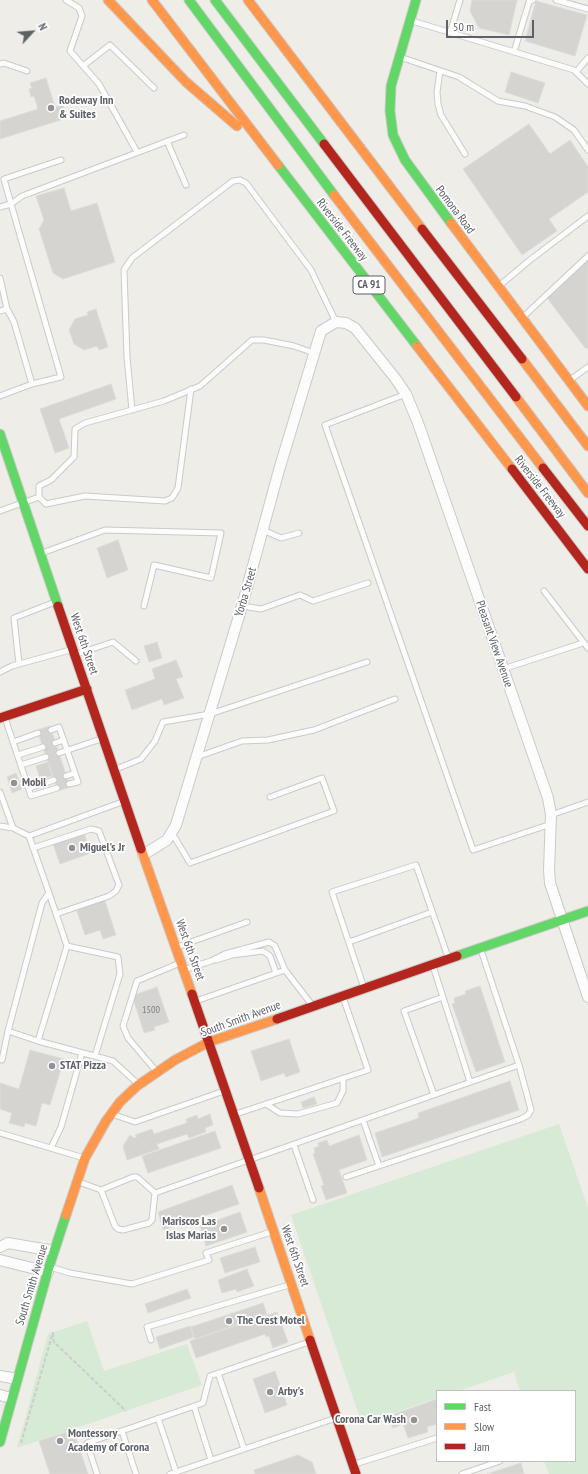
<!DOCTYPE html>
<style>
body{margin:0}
#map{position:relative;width:588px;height:1474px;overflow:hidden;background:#eeede8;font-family:"PT Sans Narrow",sans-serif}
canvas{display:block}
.legend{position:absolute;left:436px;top:1390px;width:140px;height:72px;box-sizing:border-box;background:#fff;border:1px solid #bfc0c2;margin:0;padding:5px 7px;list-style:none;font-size:12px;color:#5e6167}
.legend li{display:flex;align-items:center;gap:8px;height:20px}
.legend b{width:20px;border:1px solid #bfc0c2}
.north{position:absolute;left:12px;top:12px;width:40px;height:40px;-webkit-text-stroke:3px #fff;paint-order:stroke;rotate:64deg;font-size:11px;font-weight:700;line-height:16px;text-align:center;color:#5e6167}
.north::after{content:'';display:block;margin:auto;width:14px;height:18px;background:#5e6167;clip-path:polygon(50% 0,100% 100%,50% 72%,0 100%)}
.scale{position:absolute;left:446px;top:20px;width:88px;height:18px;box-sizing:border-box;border:2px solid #5e6167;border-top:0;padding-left:5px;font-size:12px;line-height:14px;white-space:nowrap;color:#5e6167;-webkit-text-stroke:3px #fff;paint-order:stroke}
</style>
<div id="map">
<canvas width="588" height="1474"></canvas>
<ul class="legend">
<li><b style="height:5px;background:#63d668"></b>Fast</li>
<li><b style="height:5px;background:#ff974d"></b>Slow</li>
<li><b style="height:5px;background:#b3261e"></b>Jam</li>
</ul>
<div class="north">N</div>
<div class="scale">50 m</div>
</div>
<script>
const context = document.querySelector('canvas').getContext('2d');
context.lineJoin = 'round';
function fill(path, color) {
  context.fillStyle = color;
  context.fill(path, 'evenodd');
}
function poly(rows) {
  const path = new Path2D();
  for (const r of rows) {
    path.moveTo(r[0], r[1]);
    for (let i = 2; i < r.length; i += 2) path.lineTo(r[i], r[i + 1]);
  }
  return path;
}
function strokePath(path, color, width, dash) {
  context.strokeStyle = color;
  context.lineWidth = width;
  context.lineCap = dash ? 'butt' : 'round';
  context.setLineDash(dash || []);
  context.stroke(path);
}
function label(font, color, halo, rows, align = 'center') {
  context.font = font + ' "PT Sans Narrow",sans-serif';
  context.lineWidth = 3.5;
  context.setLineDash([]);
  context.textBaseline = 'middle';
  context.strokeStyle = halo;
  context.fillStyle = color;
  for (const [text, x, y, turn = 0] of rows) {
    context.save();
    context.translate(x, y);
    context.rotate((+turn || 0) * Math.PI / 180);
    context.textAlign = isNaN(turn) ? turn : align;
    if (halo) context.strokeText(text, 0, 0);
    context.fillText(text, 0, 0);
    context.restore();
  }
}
fill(poly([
 [559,1124,588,1208,588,1474,549,1474,544,1461,575,1461,575,1391,520,1391,514,1372,458,1391,437,1391,437,1398,362,1424,291,1215],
 [87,1321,104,1371,187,1344,202,1385,17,1448,48,1334]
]), '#d6ead5');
const building = poly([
 [472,0,517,0,509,35,479,28,470,11,472,0],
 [536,1,587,15,575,56,525,41,536,1],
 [511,72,545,83,538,103,505,92,511,72],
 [46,78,55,107,63,105,67,118,0,139,0,121,38,109,34,96,31,97,29,89,32,88,30,83,46,78],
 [529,124,550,154,570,140,588,167,588,192,549,219,557,231,522,255,463,169,529,124],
 [64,188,71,211,97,203,115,262,63,279,53,273,39,229,44,220,36,196,64,188],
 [588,260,588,347,586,349,547,298,588,260],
 [96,309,108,347,99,350,97,346,84,350,74,344,69,330,75,319,88,315,87,312,96,309],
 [111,384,116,399,59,419,69,448,55,453,40,409,111,384],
 [118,540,128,570,107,578,97,548,118,540],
 [157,642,162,658,149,662,144,646,157,642],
 [176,660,183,677,176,679,184,698,164,705,162,699,132,710,125,690,155,679,152,669,176,660],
 [50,726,70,787,58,791,37,730,50,726],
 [48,762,52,776,40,779,36,766,48,762],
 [16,773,22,789,12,793,7,777,16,773],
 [84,833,91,853,60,864,53,844,84,833],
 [104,898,116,935,103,939,100,930,85,935,76,908,104,898],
 [480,986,505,1062,476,1072,452,1004,455,1003,454,998,466,994,465,991,480,986],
 [157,987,169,1022,154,1027,155,1030,144,1033,133,998,134,995,157,987],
 [289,1039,300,1072,286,1077,284,1073,261,1081,251,1051,289,1039],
 [30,1050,64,1059,50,1105,42,1103,36,1126,25,1123,24,1127,9,1123,12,1113,0,1109,0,1083,19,1089,30,1050],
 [510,1081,519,1110,382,1157,375,1133,419,1118,418,1113,510,1081],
 [314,1097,317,1104,303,1108,301,1102,314,1097],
 [210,1114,213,1125,205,1128,206,1132,189,1138,187,1134,157,1144,159,1149,127,1160,123,1146,130,1135,134,1138,137,1137,135,1135,152,1129,154,1134,187,1123,186,1119,197,1115,198,1119,210,1114],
 [215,1131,221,1148,148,1173,142,1156,215,1131],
 [359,1135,367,1160,339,1170,347,1193,326,1200,321,1186,324,1185,313,1154,315,1153,314,1148,319,1146,318,1143,327,1140,329,1146,359,1135],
 [232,1185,239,1204,163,1230,158,1212,232,1185],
 [240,1212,247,1232,206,1246,200,1226,240,1212],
 [255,1247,260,1262,225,1273,220,1258,255,1247],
 [247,1269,254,1286,237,1292,236,1289,222,1293,218,1280,247,1269],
 [187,1289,191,1298,148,1313,145,1304,187,1289],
 [263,1303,267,1314,195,1339,191,1327,263,1303],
 [277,1312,288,1342,273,1348,269,1336,266,1337,265,1334,196,1358,190,1341,277,1312],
 [190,1326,194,1337,160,1349,156,1337,190,1326],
 [275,1371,287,1405,265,1413,253,1379,275,1371],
 [437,1399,437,1424,427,1427,428,1432,408,1438,403,1424,393,1428,389,1416,437,1399],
 [73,1430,88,1474,50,1474,39,1441,73,1430],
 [298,1455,312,1462,316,1474,255,1474,254,1470,298,1455],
 [521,1463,524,1474,487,1474,521,1463]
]);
fill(building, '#d5d4d1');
strokePath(building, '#dddcd8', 1);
const lane = poly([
 [66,0,79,8,82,16,70,51,99,84,137,152],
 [556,0,588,9],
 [412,21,574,70,588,84],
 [450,33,460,0],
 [514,52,529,2,533,0],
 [400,57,459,77,498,101,525,106,555,117,574,130,588,150],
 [0,64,4,63,27,71],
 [83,66,110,45,154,88],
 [440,71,437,92,438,104,441,115,465,154],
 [576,72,588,58],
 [167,141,186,185],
 [61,160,4,179,11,204,22,196,184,135],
 [0,207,11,204,61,377,32,384],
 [0,278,7,309],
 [499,286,530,260,588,216],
 [0,311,7,309,14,322,32,384,0,396],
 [523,317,588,256],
 [570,380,588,367],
 [191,389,178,488,172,498,165,501,85,496,46,504,39,497,39,486,51,480,74,457,75,429,85,423,164,401,200,386,252,340,264,340,294,346,314,353],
 [406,394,325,425,473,850,551,824],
 [132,410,127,357,124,270,132,258,233,181,240,180,246,183,311,270,336,322],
 [0,511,39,497],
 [263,530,281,538,299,533],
 [42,553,105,530,221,533,211,578,154,565,144,606],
 [544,591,588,648],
 [242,606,261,609,300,595,313,601,368,583],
 [77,654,113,642,136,661],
 [19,664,14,618,55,602],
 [503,669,583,643],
 [0,672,12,666,70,650],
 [5,718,31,796,57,788],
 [51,730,59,727,67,750,78,782,69,784],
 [13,742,38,733],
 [55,743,64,740],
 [59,753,101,739],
 [18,755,43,747],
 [197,757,242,741,268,740,314,730,395,699],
 [21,765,46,757],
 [116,769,141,759,155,741,163,722,210,714,367,662],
 [66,776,75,773],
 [29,788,54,780],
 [0,792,13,828,29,836],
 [122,802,29,836,49,893,42,903,8,1031,38,1041,113,1061,138,1084],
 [551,815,588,802],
 [0,826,13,828],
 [172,833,190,863,334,811,322,778,270,797],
 [33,848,91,829,99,831,119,885,116,891,109,896,56,914],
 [349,942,432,912],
 [67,946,118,957,120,974,95,1056],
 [177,947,247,922],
 [216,960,232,955,263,951,270,956,276,973],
 [433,966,470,1082],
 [186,969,211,961,225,954,269,942,275,946,285,970],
 [364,988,332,892,416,865,448,957],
 [196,1001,285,970,312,1005],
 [38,1041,67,946,49,893],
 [0,1059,2,1060,8,1031],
 [156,1071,128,1038,123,1026,137,981,180,963],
 [434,1095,404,1011,443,997],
 [266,1104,280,1113,298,1114,337,1103,343,1091,343,1078],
 [112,1114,135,1122,224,1091],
 [236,1114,368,1070,343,997],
 [363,1120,379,1166,521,1119,528,1115,531,1110,519,1065],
 [0,1133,84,1158],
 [294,1145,313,1200],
 [51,1148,61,1127,82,1053],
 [346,1177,379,1166],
 [79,1182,101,1190,133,1177,137,1177,155,1193,519,1065,481,950],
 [101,1190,115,1226,118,1229,123,1230,149,1223,152,1220,155,1193],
 [50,1267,70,1273,132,1284,209,1260,206,1253,271,1232],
 [151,1340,147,1327,289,1285],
 [218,1373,244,1449],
 [194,1406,211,1460],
 [158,1418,176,1472],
 [122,1431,136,1474],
 [355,1464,437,1438],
 [97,1474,87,1443,203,1403,210,1376,309,1342],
 [170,1474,336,1418],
 [462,1474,500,1461]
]);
const street = poly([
 [143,855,167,840,176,825,242,606,279,470,321,331,336,322,346,323,355,328,395,378,406,394,418,423,548,798,551,815,549,870,550,883,588,997],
 [0,1247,8,1243,54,1251],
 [0,1260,48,1272],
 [0,1376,17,1379],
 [0,1395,11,1398]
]);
const fast = poly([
 [189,0,334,195],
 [215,0,324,144],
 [416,0,391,86,390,111,393,135,405,160,451,223],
 [278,165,417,346],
 [0,434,58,606],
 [457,956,588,911],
 [0,1442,49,1267,66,1215]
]);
const slow = poly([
 [108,0,186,82,237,126],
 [152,0,278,165],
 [248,0,422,229],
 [334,195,543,468],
 [451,223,588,406],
 [417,346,512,469],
 [522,359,588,446],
 [516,397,588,493],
 [141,849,192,994],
 [259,1188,310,1340],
 [66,1215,85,1158,106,1121,120,1102,137,1086,175,1060,209,1042,277,1019]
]);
const jam = poly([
 [324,144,516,397],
 [422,229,522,359],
 [543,468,588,526],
 [512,469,588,569],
 [58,606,141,849],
 [0,718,87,689],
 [192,994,259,1188],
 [277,1019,457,956],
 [310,1340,356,1474]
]);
strokePath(lane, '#cacac9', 7);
strokePath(street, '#cacac9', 12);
strokePath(fast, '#cbcbca', 11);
strokePath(slow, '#cbcbca', 11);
strokePath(jam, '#cbcbca', 11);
strokePath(poly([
 [53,1333,54,1342,126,1411],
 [21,1443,53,1332]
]), '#cacecb', 2, [4, 2]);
strokePath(lane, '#fcfcfc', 5);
strokePath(street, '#fcfcfc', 10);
strokePath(fast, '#63d668', 9);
strokePath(slow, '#ff974d', 9);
strokePath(jam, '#b3261e', 9);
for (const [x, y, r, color] of [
 [51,108,4,"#909294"],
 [14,783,4,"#909294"],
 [72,848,4,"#909294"],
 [52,1066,4,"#909294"],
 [224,1229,4,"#909294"],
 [229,1321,4,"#909294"],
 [270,1392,4,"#909294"],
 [414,1420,4,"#909294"],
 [60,1441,4,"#909294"]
]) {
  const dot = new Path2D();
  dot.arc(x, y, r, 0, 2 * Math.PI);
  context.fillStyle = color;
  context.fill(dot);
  strokePath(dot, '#fff', 1.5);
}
label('10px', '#7d7f82', null, [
 ["1500",151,1010]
]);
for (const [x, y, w] of [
 [369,285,32]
]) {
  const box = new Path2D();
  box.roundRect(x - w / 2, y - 9, w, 18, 3);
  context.fillStyle = '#fff';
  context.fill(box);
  strokePath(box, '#5e6167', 1);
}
label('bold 11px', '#5e6167', null, [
 ["CA 91",369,285]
]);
label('bold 12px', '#5e6167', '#fff', [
 ["Rodeway Inn",59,101],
 ["& Suites",59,115],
 ["Mobil",22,783],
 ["Miguel's Jr",80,848],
 ["STAT Pizza",60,1066],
 ["Mariscos Las",216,1222,"right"],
 ["Islas Marias",216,1236,"right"],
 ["The Crest Motel",237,1321],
 ["Arby's",278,1392],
 ["Corona Car Wash",406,1420,"right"],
 ["Montessory",68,1434],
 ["Academy of Corona",68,1448]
], 'left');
label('12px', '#5e6167', '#fff', [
 ["Pomona Road",455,210,53],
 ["Riverside Freeway",342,230,52],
 ["Riverside Freeway",540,487,52],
 ["Yorba Street",246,592,-74],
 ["West 6th Street",84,644,71],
 ["Pleasant View Avenue",494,644,71],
 ["West 6th Street",190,950,70],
 ["South Smith Avenue",241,1019,-20],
 ["West 6th Street",295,1256,71],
 ["South Smith Avenue",32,1285,-73]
]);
</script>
